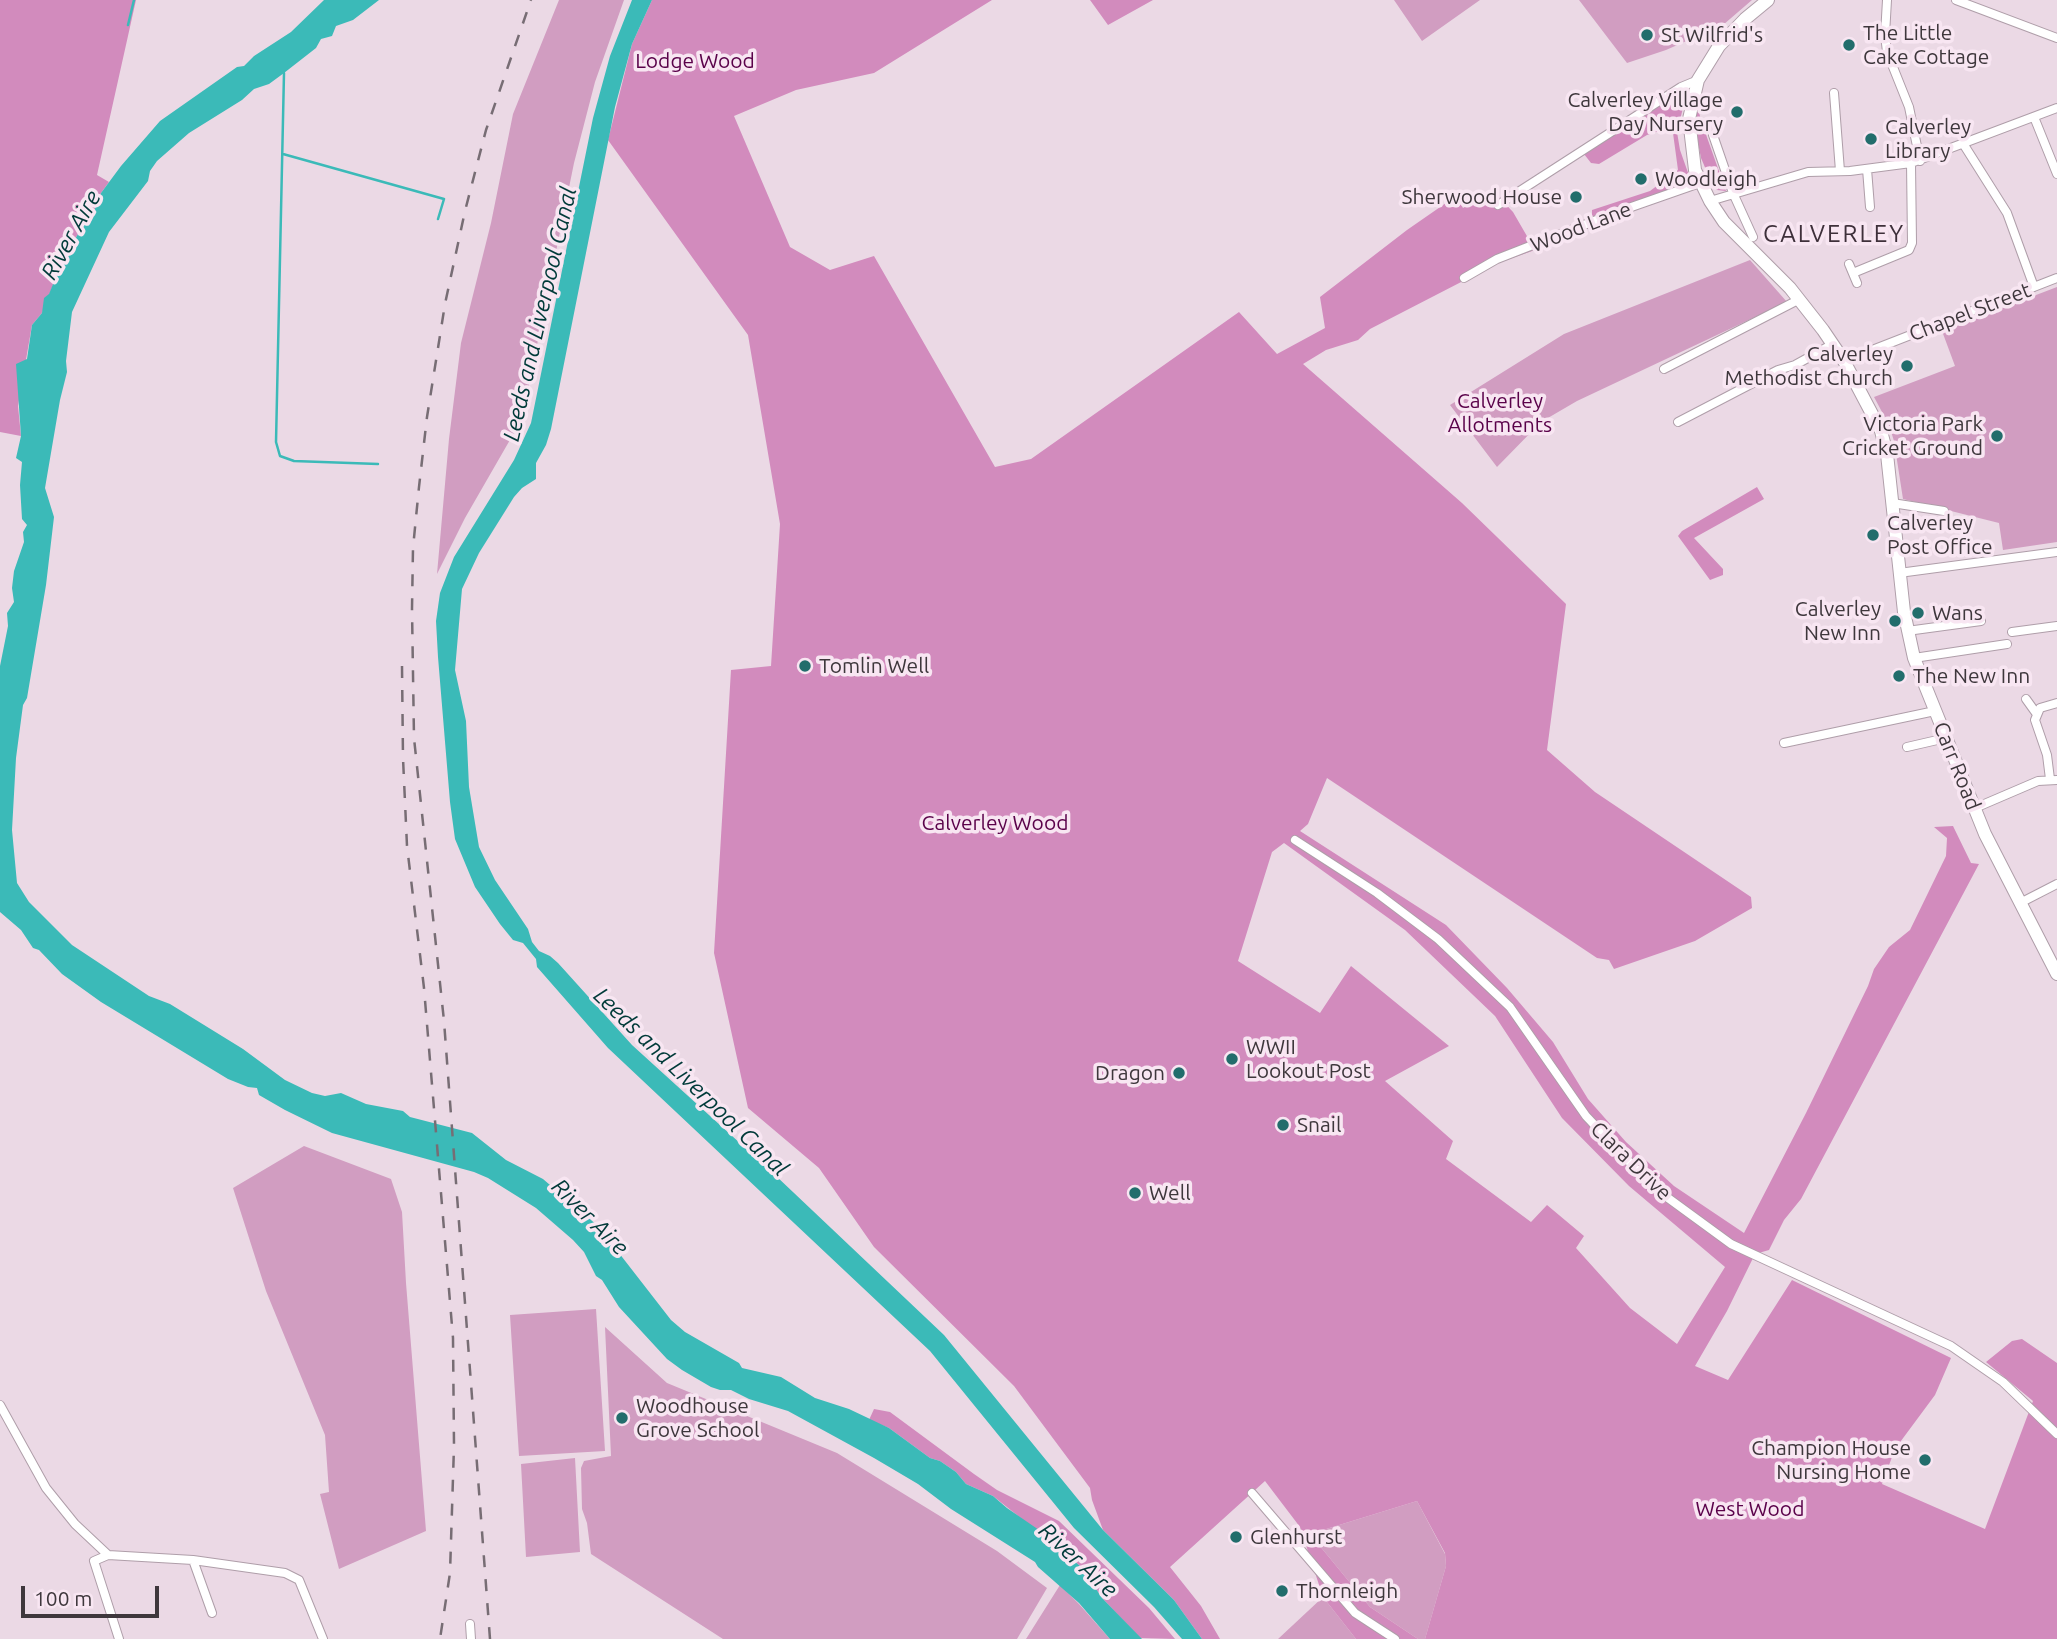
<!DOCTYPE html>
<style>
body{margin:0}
#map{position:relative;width:2057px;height:1639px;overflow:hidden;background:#ebd9e5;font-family:Ubuntu,sans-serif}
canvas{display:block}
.scale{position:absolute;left:21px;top:1586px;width:138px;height:32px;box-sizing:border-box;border:4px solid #3e373c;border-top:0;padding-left:9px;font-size:21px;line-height:24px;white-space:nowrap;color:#3e373c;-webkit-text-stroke:5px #f8e6f2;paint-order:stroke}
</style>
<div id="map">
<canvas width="2057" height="1639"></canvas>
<div class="scale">100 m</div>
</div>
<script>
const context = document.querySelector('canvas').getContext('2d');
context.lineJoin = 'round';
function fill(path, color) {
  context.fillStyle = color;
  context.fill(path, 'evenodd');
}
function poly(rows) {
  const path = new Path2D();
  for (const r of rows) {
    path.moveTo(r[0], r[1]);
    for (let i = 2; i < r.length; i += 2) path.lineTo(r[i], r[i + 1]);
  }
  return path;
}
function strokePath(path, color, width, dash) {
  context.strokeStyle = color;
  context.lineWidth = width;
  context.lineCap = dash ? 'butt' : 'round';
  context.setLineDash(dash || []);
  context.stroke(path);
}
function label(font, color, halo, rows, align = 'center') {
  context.font = font + ' Ubuntu,sans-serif';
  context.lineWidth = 7;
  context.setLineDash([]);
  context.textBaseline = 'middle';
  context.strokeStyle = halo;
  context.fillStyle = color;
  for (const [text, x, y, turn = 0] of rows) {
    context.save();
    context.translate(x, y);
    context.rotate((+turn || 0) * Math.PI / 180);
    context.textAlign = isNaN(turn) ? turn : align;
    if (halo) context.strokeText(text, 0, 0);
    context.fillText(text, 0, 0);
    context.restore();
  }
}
fill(poly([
 [559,0,624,0,595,82,574,163,522,419,465,518,437,574,449,439,461,343,491,223,513,114],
 [1394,0,1480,0,1422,41],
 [1579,0,1752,0,1723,25,1666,50,1627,63],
 [1750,260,1787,302,1577,401,1541,422,1497,467,1450,405,1564,334],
 [2057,287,2057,542,2003,550,1999,523,1903,499,1894,441,1889,425,1874,397,1955,366,1942,331],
 [304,1146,391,1179,402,1212,406,1283,426,1531,339,1569,320,1494,329,1492,325,1435,266,1291,233,1188],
 [596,1309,605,1451,519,1456,510,1315],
 [605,1327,667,1383,837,1453,997,1551,1047,1588,1017,1639,723,1639,591,1554,587,1523,582,1509,581,1468,584,1461,611,1456],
 [575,1458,580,1552,526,1557,521,1464],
 [1417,1501,1445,1554,1446,1566,1425,1639,1418,1639,1370,1607,1310,1534],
 [1060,1585,1079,1604,1110,1639,1026,1639],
 [1323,1597,1356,1639,1278,1639]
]), '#d19dc1');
fill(poly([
 [0,0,136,0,97,175,109,182,101,193,91,219,84,223,60,267,42,313,32,325,18,406,21,436,0,432],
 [652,0,992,0,874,73,796,90,734,116,790,247,830,270,874,256,995,467,1031,459,1239,312,1277,354,1325,328,1320,297,1407,230,1456,196,1463,208,1493,191,1513,212,1535,250,1498,263,1370,329,1358,340,1326,350,1303,364,1462,503,1566,604,1547,750,1595,792,1751,897,1752,908,1695,941,1614,969,1609,960,1597,958,1327,778,1308,824,1300,831,1446,925,1507,988,1553,1042,1588,1099,1626,1142,1674,1186,1744,1233,1806,1113,1868,986,1874,969,1889,947,1910,930,1946,856,1947,838,1934,827,1953,826,1971,863,1979,864,1801,1199,1784,1220,1769,1250,1755,1254,1727,1311,1695,1366,1728,1380,1792,1280,1951,1358,1935,1395,1895,1449,1882,1484,1985,1529,2033,1401,1986,1362,2012,1341,2022,1339,2057,1363,2057,1639,1425,1639,1446,1566,1445,1553,1417,1501,1310,1534,1370,1607,1418,1639,1356,1639,1323,1597,1300,1527,1265,1481,1170,1567,1201,1606,1220,1639,1202,1639,1174,1600,1103,1530,1092,1500,1090,1488,1014,1386,874,1247,819,1168,748,1108,714,953,731,670,771,666,780,524,748,335,608,140,632,44],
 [1284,843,1405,930,1495,1016,1562,1118,1629,1186,1725,1267,1677,1344,1630,1308,1576,1248,1584,1236,1547,1205,1531,1222,1446,1159,1453,1141,1385,1081,1449,1046,1351,966,1320,1013,1238,961,1272,852],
 [1090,0,1153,0,1108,25],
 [1682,91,1687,92,1677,132,1680,150,1692,184,1594,218,1592,217,1592,210,1650,191,1678,170,1673,133,1665,129,1647,135,1599,164,1591,163,1584,154],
 [1697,106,1703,126,1726,191,1717,190,1713,186,1701,158,1695,127],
 [1757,487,1764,499,1694,538,1723,569,1723,575,1710,580,1678,536,1682,531],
 [874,1409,890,1412,974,1474,997,1490,1059,1521,1149,1608,1175,1639,1140,1638,1103,1599,1080,1566,1066,1554,993,1496,966,1484,956,1472,940,1461,930,1458,889,1428,869,1420]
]), '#d28bbd');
fill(poly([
 [324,0,379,0,353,20,336,26,332,36,321,39,316,48,284,73,269,84,254,89,242,100,189,133,157,161,150,171,148,181,109,232,72,312,66,361,67,372,60,400,45,488,54,517,46,585,27,698,23,705,16,758,12,830,17,883,29,902,72,945,149,996,170,1004,243,1049,285,1080,312,1093,325,1096,341,1093,366,1104,403,1111,410,1117,472,1133,506,1160,543,1179,598,1226,671,1320,685,1332,739,1363,742,1368,781,1377,815,1398,849,1409,889,1428,930,1458,940,1461,956,1472,966,1484,993,1496,1007,1508,1039,1530,1080,1566,1103,1599,1142,1639,1110,1639,1079,1603,1038,1567,1035,1562,951,1509,918,1484,874,1458,788,1411,749,1399,731,1390,720,1390,711,1387,682,1370,667,1359,619,1307,602,1280,596,1276,584,1252,573,1240,536,1208,488,1178,474,1172,332,1133,285,1110,259,1095,257,1088,248,1087,228,1079,101,1002,62,974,39,950,33,948,21,930,0,912,0,666,8,626,7,613,14,602,12,588,14,571,24,542,23,532,27,525,22,519,20,485,22,462,16,458,21,436,16,364,27,359,32,325,42,313,44,298,49,294,60,267,84,223,91,219,101,193,121,166,160,121,237,67,244,66,254,56,291,32],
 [632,0,652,0,632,44,615,107,551,429,546,445,536,463,536,479,522,488,514,497,479,553,462,589,455,670,466,721,469,787,479,847,495,880,528,929,532,942,539,951,550,956,558,963,632,1045,775,1175,944,1335,1103,1530,1174,1600,1202,1639,1182,1639,1154,1607,1074,1528,930,1351,608,1048,537,967,536,959,523,943,513,940,500,924,475,887,455,839,450,802,438,657,436,621,440,593,454,557,514,460,531,423,593,118,610,56]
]), '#3bbab8');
strokePath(poly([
 [128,25,134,0],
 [284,73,276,442,280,456,294,461,378,464],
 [283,154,444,199,438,219]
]), '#3bbab8', 2.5);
const minor = poly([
 [1887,0,1885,35,1887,52,1909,107,1920,161],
 [1956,0,2057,38],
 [1834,93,1840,171],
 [2034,117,2057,174],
 [1713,135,1733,193,1753,237],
 [1964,145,2007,213,2034,287],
 [1867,169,1870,207],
 [1710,201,1808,172,1850,171,1911,163,2057,108],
 [1498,205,1681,87,1698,80],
 [1849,264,1857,283],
 [1853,273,1909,250,1912,243,1911,163],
 [1464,278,1497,259,1617,212,1700,183],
 [1844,361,2057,278],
 [1664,369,1800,299],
 [1678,422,1778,370,1795,365,1833,344],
 [1892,503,1944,511],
 [1899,573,2057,552],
 [1907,631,1981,621],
 [2012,632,2057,626],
 [1914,658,2007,644],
 [2026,699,2036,713],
 [1784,743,1935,711],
 [1907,747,1946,738],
 [2050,779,2047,755,2035,720,2040,708,2057,703],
 [1975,808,2038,781,2057,780],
 [1295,840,1377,893,1438,939,1510,1007,1586,1116,1653,1187,1731,1244,1951,1346,2003,1382,2057,1434],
 [2020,903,2057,884],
 [0,1405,46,1488,75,1524,108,1555,193,1560,285,1573,299,1580,323,1639],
 [1252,1493,1355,1613,1395,1639],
 [108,1555,94,1561,119,1639],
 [193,1560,212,1613],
 [470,1624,471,1639]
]);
const primary = poly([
 [1768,0,1745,19,1719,46,1698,80,1689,119,1695,170,1710,201,1724,222,1790,288,1823,330,1844,361,1881,431,1887,454,1904,612,1914,658,1985,834,2057,974]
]);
strokePath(minor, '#af9ea9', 10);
strokePath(primary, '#af9ea9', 14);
strokePath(minor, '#fff', 8);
strokePath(primary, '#fff', 12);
strokePath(poly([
 [402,666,403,758,407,846,424,988,453,1338,454,1446,450,1573,440,1639],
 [490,1639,444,1021,414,738,412,609,413,548,419,487,427,417,445,304,465,211,486,130,531,0]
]), '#776d74', 2.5, [12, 12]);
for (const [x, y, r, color] of [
 [1647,35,7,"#226d6c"],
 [1849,45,7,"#226d6c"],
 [1737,112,7,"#226d6c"],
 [1871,139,7,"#226d6c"],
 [1641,179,7,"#226d6c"],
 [1576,197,7,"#226d6c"],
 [1907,366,7,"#226d6c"],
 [1997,436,7,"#226d6c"],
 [1873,535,7,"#226d6c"],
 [1918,613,7,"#226d6c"],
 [1895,621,7,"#226d6c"],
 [805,666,7,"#226d6c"],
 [1899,676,7,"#226d6c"],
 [1232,1059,7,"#226d6c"],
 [1179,1073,7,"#226d6c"],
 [1283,1125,7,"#226d6c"],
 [1135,1193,7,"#226d6c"],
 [622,1418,7,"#226d6c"],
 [1925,1460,7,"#226d6c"],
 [1236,1537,7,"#226d6c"],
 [1282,1591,7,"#226d6c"]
]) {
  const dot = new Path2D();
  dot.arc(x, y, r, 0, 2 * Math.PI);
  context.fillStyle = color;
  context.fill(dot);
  strokePath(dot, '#f8e6f2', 2.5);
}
label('21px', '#3e373c', '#f8e6f2', [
 ["The Little",1863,33],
 ["Cake Cottage",1863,57],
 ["St Wilfrid's",1661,35],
 ["Calverley Village",1723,100,"right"],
 ["Day Nursery",1723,124,"right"],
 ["Calverley",1885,127],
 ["Library",1885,151],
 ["Woodleigh",1655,179],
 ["Sherwood House",1562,197,"right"],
 ["Calverley",1893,354,"right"],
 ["Methodist Church",1893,378,"right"],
 ["Victoria Park",1983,424,"right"],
 ["Cricket Ground",1983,448,"right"],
 ["Calverley",1887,523],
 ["Post Office",1887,547],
 ["Calverley",1881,609,"right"],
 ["New Inn",1881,633,"right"],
 ["Wans",1932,613],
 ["Tomlin Well",819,666],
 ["The New Inn",1913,676],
 ["WWII",1246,1047],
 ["Lookout Post",1246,1071],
 ["Dragon",1165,1073,"right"],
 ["Snail",1297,1125],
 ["Well",1149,1193],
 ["Woodhouse",636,1406],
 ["Grove School",636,1430],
 ["Champion House",1911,1448,"right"],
 ["Nursing Home",1911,1472,"right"],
 ["Glenhurst",1250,1537],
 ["Thornleigh",1296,1591]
], 'left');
label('21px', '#5a024a', '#f8e6f2', [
 ["Lodge Wood",695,61],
 ["Calverley",1500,401],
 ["Allotments",1500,425],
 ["Calverley Wood",995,823],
 ["West Wood",1750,1509]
]);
label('21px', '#3e373c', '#f8e6f2', [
 ["Wood Lane",1581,227,-21],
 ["Chapel Street",1970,312,-21],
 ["Carr Road",1957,766,68],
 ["Clara Drive",1631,1161,44]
]);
label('italic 23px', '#003a39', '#f8e6f2', [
 ["River Aire",71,235,-61],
 ["Leeds and Liverpool Canal",540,314,-77],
 ["Leeds and Liverpool Canal",691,1082,44],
 ["River Aire",590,1217,45],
 ["River Aire",1078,1560,43]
]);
context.letterSpacing = '2px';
label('24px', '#3e303a', '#f8e6f2', [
 ["CALVERLEY",1834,234]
]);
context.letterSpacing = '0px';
</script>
